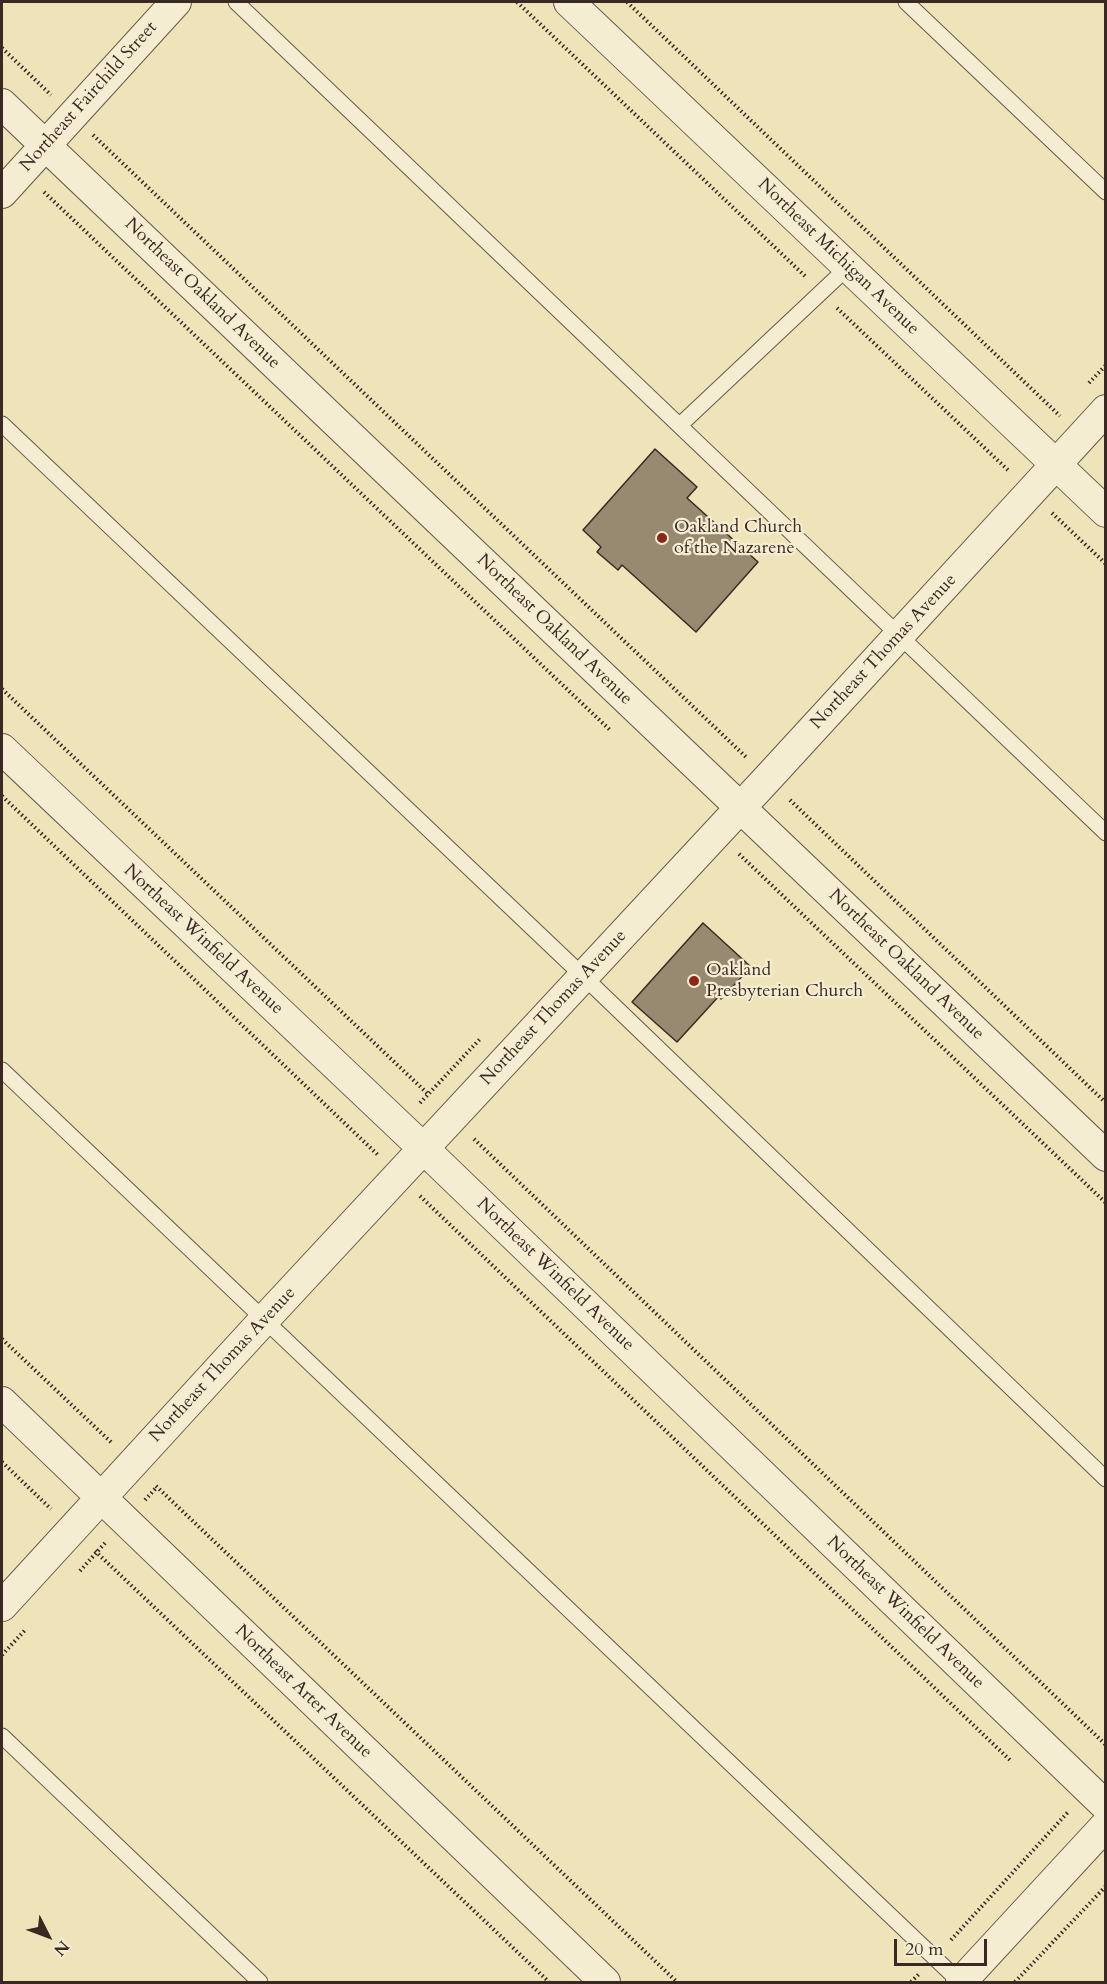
<!DOCTYPE html>
<style>
body{margin:0}
#map{position:relative;width:1107px;height:1984px;overflow:hidden;background:#efe3b9;font-family:Cardo,serif}
canvas{display:block}
.frame{position:absolute;inset:0;border:3px solid #3a2923;pointer-events:none}
.north{position:absolute;left:18px;top:1906px;width:60px;height:60px;-webkit-text-stroke:4px #f5edd2;paint-order:stroke;rotate:132deg;font-size:16px;font-weight:700;line-height:24px;text-align:center;color:#3a2923}
.north::after{content:'';display:block;margin:auto;width:21px;height:27px;background:#3a2923;clip-path:polygon(50% 0,100% 100%,50% 72%,0 100%)}
.scale{position:absolute;left:894px;top:1939px;width:93px;height:27px;box-sizing:border-box;border:3px solid #3a2923;border-top:0;padding-left:8px;font-size:18px;line-height:21px;white-space:nowrap;color:#3a2923;-webkit-text-stroke:4px #f5edd2;paint-order:stroke}
</style>
<div id="map">
<canvas width="1107" height="1984"></canvas>
<div class="frame"></div>
<div class="north">N</div>
<div class="scale">20 m</div>
</div>
<script>
const context = document.querySelector('canvas').getContext('2d');
context.lineJoin = 'round';
function fill(path, color) {
  context.fillStyle = color;
  context.fill(path, 'evenodd');
}
function poly(rows) {
  const path = new Path2D();
  for (const r of rows) {
    path.moveTo(r[0], r[1]);
    for (let i = 2; i < r.length; i += 2) path.lineTo(r[i], r[i + 1]);
  }
  return path;
}
function strokePath(path, color, width, dash) {
  context.strokeStyle = color;
  context.lineWidth = width;
  context.lineCap = dash ? 'butt' : 'round';
  context.setLineDash(dash || []);
  context.stroke(path);
}
function label(font, color, halo, rows, align = 'center') {
  context.font = font + ' Cardo,serif';
  context.lineWidth = 4.5;
  context.setLineDash([]);
  context.textBaseline = 'middle';
  context.strokeStyle = halo;
  context.fillStyle = color;
  for (const [text, x, y, turn = 0] of rows) {
    context.save();
    context.translate(x, y);
    context.rotate((+turn || 0) * Math.PI / 180);
    context.textAlign = isNaN(turn) ? turn : align;
    if (halo) context.strokeText(text, 0, 0);
    context.fillText(text, 0, 0);
    context.restore();
  }
}
const building = poly([
 [655,449,697,487,687,498,758,562,696,632,622,565,618,570,597,552,601,547,583,530,655,449],
 [703,923,751,967,721,999,719,996,677,1042,632,1002,703,923]
]);
fill(building, '#988a71');
strokePath(building, '#3a2923', 1.5);
const service = poly([
 [236,2,1106,833],
 [906,2,1106,192],
 [2,424,583,976,1106,1479],
 [680,425,848,267],
 [2,1070,960,1982],
 [2,1736,260,1982]
]);
const minor = poly([
 [569,2,1106,512],
 [2,104,1106,1156],
 [2,193,176,2],
 [2,749,424,1149,1106,1806],
 [2,1402,605,1982],
 [2,1606,264,1320,768,778,1106,410],
 [961,1982,1106,1825]
]);
strokePath(service, '#675848', 17);
strokePath(minor, '#675848', 32);
strokePath(poly([
 [517,2,806,277],
 [627,2,1060,416],
 [2,48,51,95],
 [93,135,746,757],
 [44,192,610,730],
 [837,308,1010,472],
 [1089,383,1106,365],
 [1052,513,1106,564],
 [2,689,428,1094],
 [2,796,378,1155],
 [790,800,1106,1103],
 [739,854,1106,1203],
 [420,1103,480,1039],
 [474,1139,1106,1745],
 [420,1196,1011,1761],
 [2,1339,112,1443],
 [2,1462,51,1509],
 [156,1486,677,1982],
 [145,1500,156,1488],
 [95,1551,549,1982],
 [80,1571,105,1543],
 [2,1655,26,1629],
 [951,1940,1069,1811],
 [911,1982,919,1974],
 [1015,1982,1106,1886]
]), '#3a2923', 4, [1.5, 3]);
strokePath(service, '#f5edd2', 15);
strokePath(minor, '#f5edd2', 30);
for (const [x, y, r, color] of [
 [662,538,6,"#8f2418"],
 [694,981,6,"#8f2418"]
]) {
  const dot = new Path2D();
  dot.arc(x, y, r, 0, 2 * Math.PI);
  context.fillStyle = color;
  context.fill(dot);
  strokePath(dot, '#f5edd2', 2);
}
label('18px', '#3a2923', '#f5edd2', [
 ["Northeast Fairchild Street",89,97,-48],
 ["Northeast Michigan Avenue",838,257,44],
 ["Northeast Oakland Avenue",202,294,44],
 ["Northeast Oakland Avenue",554,630,44],
 ["Northeast Thomas Avenue",884,652,-47],
 ["Northeast Winfield Avenue",203,940,43],
 ["Northeast Oakland Avenue",906,965,44],
 ["Northeast Thomas Avenue",554,1008,-47],
 ["Northeast Winfield Avenue",555,1275,44],
 ["Northeast Thomas Avenue",223,1365,-47],
 ["Northeast Winfield Avenue",905,1613,44],
 ["Northeast Arter Avenue",303,1692,44]
]);
label('18px', '#3a2923', '#f5edd2', [
 ["Oakland Church",674,528],
 ["of the Nazarene",674,549],
 ["Oakland",706,971],
 ["Presbyterian Church",706,992]
], 'left');
</script>
